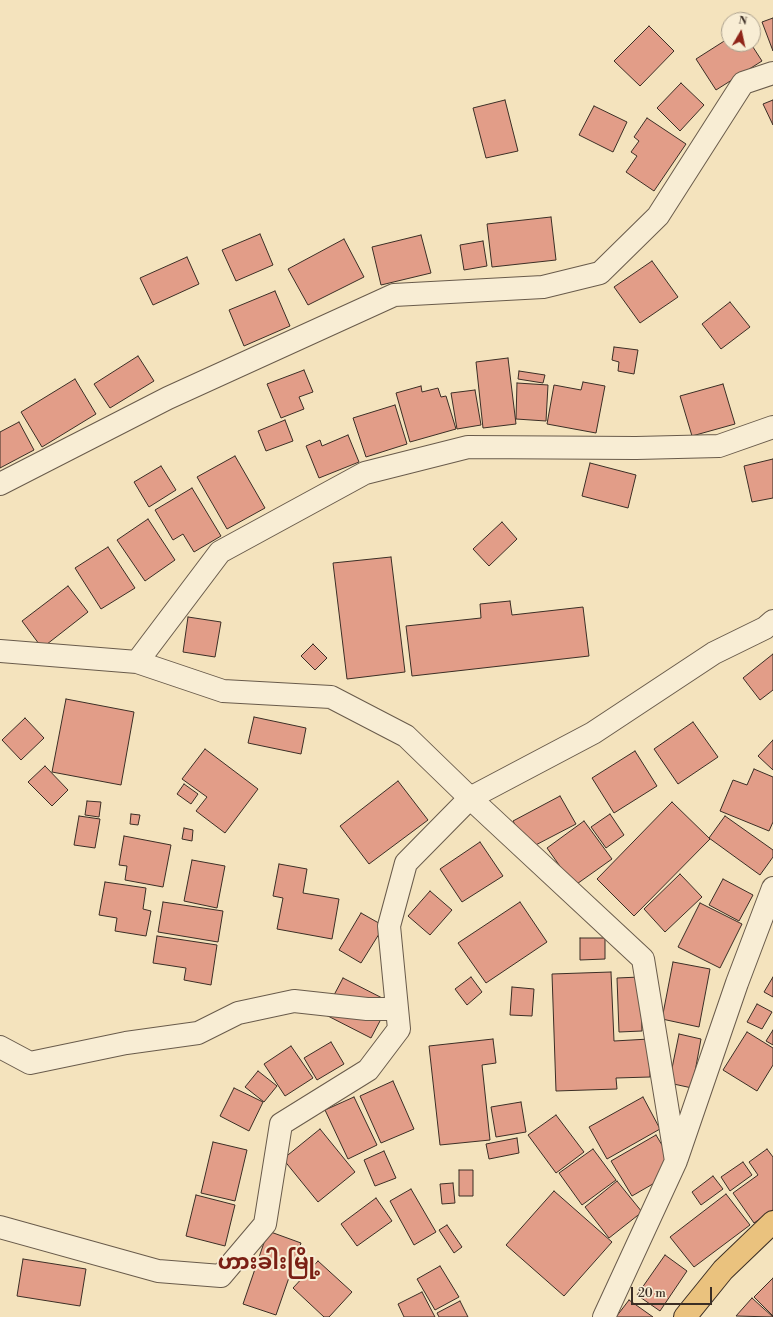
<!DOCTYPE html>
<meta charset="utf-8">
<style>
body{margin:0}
#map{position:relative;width:773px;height:1317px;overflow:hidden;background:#f4e3bd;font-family:"Libre Bodoni",serif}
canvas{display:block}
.north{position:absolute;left:721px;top:12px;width:40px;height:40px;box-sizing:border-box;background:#f8edd4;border:1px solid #aca18e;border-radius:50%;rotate:9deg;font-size:11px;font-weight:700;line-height:16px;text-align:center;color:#3b2e25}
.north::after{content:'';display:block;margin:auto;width:14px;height:18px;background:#8f2418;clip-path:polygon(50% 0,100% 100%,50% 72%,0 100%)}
.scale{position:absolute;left:631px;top:1287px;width:81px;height:18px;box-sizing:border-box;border:2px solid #3b2e25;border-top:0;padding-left:5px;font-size:12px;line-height:14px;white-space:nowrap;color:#3b2e25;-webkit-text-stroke:3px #f8edd4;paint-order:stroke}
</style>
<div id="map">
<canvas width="773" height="1317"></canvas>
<div class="north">N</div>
<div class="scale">20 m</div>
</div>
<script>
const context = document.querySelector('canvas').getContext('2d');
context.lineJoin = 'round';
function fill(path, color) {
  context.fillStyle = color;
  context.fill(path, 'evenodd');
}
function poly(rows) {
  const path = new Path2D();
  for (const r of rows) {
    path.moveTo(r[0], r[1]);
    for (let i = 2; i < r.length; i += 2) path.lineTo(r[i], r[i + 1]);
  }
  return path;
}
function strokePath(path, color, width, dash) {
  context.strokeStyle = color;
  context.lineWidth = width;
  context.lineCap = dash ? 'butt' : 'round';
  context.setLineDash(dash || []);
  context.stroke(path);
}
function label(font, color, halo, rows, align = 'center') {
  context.font = font + ' "Libre Bodoni","Noto Sans Myanmar",serif';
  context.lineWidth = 4;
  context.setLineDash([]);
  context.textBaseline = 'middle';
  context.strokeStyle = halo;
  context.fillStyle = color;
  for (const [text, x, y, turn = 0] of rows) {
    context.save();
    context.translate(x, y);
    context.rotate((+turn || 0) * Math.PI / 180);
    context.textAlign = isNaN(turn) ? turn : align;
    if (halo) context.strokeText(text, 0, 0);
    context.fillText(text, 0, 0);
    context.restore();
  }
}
const building = poly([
 [773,18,773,51,762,22,773,18],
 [649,26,674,51,640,86,614,61,649,26],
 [729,38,729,44,751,44,762,61,716,90,696,59,729,38],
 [681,83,704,105,680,131,657,108,681,83],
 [505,100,518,151,486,158,473,108,505,100],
 [773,100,773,125,763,104,773,100],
 [594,106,627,122,613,152,579,135,594,106],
 [647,118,686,144,654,191,626,172,637,156,631,152,639,141,634,137,647,118],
 [551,217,556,260,492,267,487,224,551,217],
 [260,234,273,265,236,281,222,250,260,234],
 [421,235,431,273,381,285,372,247,421,235],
 [344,239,364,277,308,305,288,269,344,239],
 [483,241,487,266,464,270,460,245,483,241],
 [187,257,199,284,153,305,140,278,187,257],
 [652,261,678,297,640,323,614,287,652,261],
 [275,291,290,326,244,346,229,310,275,291],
 [730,302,750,327,721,349,702,324,730,302],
 [614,347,638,350,634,374,618,371,619,362,612,360,614,347],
 [138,356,154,381,110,408,94,384,138,356],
 [508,358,516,424,483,428,476,362,508,358],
 [304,370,313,392,299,397,304,409,281,418,267,384,304,370],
 [519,371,545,375,543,383,518,379,519,371],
 [75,379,96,414,42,447,21,412,75,379],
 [583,382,605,386,596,433,547,424,554,385,581,390,583,382],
 [517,383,548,385,546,421,516,419,517,383],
 [723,384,735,424,692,436,680,396,723,384],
 [421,386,422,392,438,388,441,397,446,396,456,429,410,442,396,393,421,386],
 [475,390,481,425,457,429,451,393,475,390],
 [395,405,407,444,366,457,353,418,395,405],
 [285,420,293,441,266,451,258,431,285,420],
 [19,422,34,450,0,468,0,432,19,422],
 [348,435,359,462,319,478,306,446,320,440,322,446,348,435],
 [235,456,265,508,227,529,197,477,235,456],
 [773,459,773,498,752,502,744,466,773,459],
 [590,463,636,475,628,508,582,496,590,463],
 [161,466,176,490,149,507,134,482,161,466],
 [192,488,221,536,194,552,183,534,173,540,155,510,192,488],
 [148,519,175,560,145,581,117,540,148,519],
 [502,522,517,539,489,566,473,549,502,522],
 [108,547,135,588,101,609,75,568,108,547],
 [391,557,405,672,347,679,333,563,391,557],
 [68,586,88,612,42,648,22,621,68,586],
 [510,601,512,615,583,607,589,656,412,676,406,626,481,618,480,604,510,601],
 [188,617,221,622,215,657,183,652,188,617],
 [313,644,327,658,315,670,301,656,313,644],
 [773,654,773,690,760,700,743,678,773,654],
 [66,699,134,712,121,785,52,772,66,699],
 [254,717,306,728,301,754,248,743,254,717],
 [25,718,44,738,21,760,2,740,25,718],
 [693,722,718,757,678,784,654,749,693,722],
 [773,740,773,770,758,756,773,740],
 [205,749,258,789,225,833,196,811,207,797,182,779,205,749],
 [635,751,657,786,614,813,592,778,635,751],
 [45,766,68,790,52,806,28,782,45,766],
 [754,769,773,777,773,822,769,831,720,811,733,780,747,785,754,769],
 [398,781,428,820,369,864,340,826,398,781],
 [184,784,198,794,191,804,177,794,184,784],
 [560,796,576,824,528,849,513,821,560,796],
 [87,801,101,802,99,817,85,815,87,801],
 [672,802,710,839,634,916,597,879,672,802],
 [131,814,140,815,138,825,130,824,131,814],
 [610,814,624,835,606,848,591,827,610,814],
 [79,816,100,819,95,848,74,845,79,816],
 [725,816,773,850,773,857,760,875,709,838,725,816],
 [584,821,612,859,574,886,547,848,584,821],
 [184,828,193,830,192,841,182,839,184,828],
 [124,836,171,845,163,887,125,880,127,866,119,865,124,836],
 [480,842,503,876,462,902,440,869,480,842],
 [192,860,225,866,217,908,184,901,192,860],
 [279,864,307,869,303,893,339,899,332,939,277,929,283,898,273,896,279,864],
 [680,874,702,897,665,932,644,909,680,874],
 [723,879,753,895,739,921,709,905,723,879],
 [105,882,146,888,143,909,151,911,146,936,115,931,117,918,99,915,105,882],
 [430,891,452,910,430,935,408,916,430,891],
 [163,902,223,911,218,942,158,932,163,902],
 [520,902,547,942,486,983,458,943,520,902],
 [700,903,742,924,720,968,678,947,700,903],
 [361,913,384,926,361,963,339,950,361,913],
 [157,936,217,945,211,985,184,980,186,968,153,963,157,936],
 [580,938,605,938,605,959,580,960,580,938],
 [673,962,710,969,699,1027,662,1019,673,962],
 [611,972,614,1041,649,1039,650,1077,616,1078,617,1089,556,1091,552,974,611,972],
 [471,977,482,992,467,1005,455,989,471,977],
 [640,977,642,1031,619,1032,617,978,640,977],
 [773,977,773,997,764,992,773,977],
 [343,978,390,1002,371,1038,324,1014,343,978],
 [512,987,534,989,532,1016,510,1015,512,987],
 [757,1004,772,1012,762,1029,747,1022,757,1004],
 [773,1030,773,1045,766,1041,773,1030],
 [747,1032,773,1048,773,1065,757,1091,723,1070,747,1032],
 [679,1034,701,1039,692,1088,669,1083,679,1034],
 [493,1039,496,1063,482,1065,490,1140,440,1145,429,1046,493,1039],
 [331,1042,344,1064,317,1080,304,1058,331,1042],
 [291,1046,313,1078,285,1096,264,1064,291,1046],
 [258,1071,277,1086,264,1102,245,1087,258,1071],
 [393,1081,414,1129,381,1143,360,1096,393,1081],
 [234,1088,263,1102,249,1131,220,1116,234,1088],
 [354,1097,377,1145,348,1159,325,1110,354,1097],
 [643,1097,660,1129,607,1159,589,1127,643,1097],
 [521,1102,526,1132,496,1137,491,1107,521,1102],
 [556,1115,584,1152,556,1173,528,1135,556,1115],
 [320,1129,355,1172,318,1202,283,1159,320,1129],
 [656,1135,677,1170,632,1196,611,1161,656,1135],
 [517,1138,519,1153,489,1159,486,1144,517,1138],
 [213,1142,247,1150,235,1201,201,1193,213,1142],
 [593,1149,616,1180,582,1205,559,1173,593,1149],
 [767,1149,773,1157,773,1210,754,1223,733,1193,758,1175,749,1162,767,1149],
 [384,1151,396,1178,375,1186,364,1160,384,1151],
 [743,1162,752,1175,730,1191,721,1177,743,1162],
 [459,1170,473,1170,473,1196,459,1196,459,1170],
 [713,1176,723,1189,701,1205,692,1192,713,1176],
 [617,1181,642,1212,609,1238,585,1207,617,1181],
 [453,1183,455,1203,442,1204,440,1184,453,1183],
 [411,1189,436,1232,414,1245,390,1201,411,1189],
 [554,1191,612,1242,564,1296,506,1245,554,1191],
 [726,1194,750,1225,694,1267,670,1237,726,1194],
 [196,1195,235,1205,225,1246,186,1236,196,1195],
 [376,1198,392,1221,357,1246,341,1224,376,1198],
 [447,1225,462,1247,454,1253,439,1230,447,1225],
 [268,1231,301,1243,276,1315,243,1304,268,1231],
 [665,1255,687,1271,660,1311,637,1295,665,1255],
 [23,1259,86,1269,80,1306,17,1296,23,1259],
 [318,1261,352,1292,329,1317,324,1317,293,1288,318,1261],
 [440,1266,459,1297,435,1310,417,1279,440,1266],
 [773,1278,773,1316,754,1297,773,1278],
 [422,1292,435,1317,404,1317,398,1304,422,1292],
 [752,1298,773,1317,736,1316,752,1298],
 [629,1300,653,1317,616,1317,629,1300],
 [460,1301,468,1317,439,1317,437,1313,460,1301]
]);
fill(building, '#e29d88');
strokePath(building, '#3b2e25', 1);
const minor = poly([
 [0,484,168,398,394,295,543,287,600,273,658,216,743,83,773,73],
 [0,651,137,662,223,691,331,697,406,736,470,798,643,959,676,1161,604,1317],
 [137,662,220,552,365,473,468,447,636,448,719,446,773,427],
 [0,1047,30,1063,126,1043,198,1033,238,1013,294,1001,367,1009,396,1009],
 [677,1158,737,983,773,888]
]);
const tertiary = poly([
 [0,1227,158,1271,221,1276,265,1224,281,1124,368,1070,399,1029,389,926,406,863,470,798,593,733,714,653,765,628,773,621]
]);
const trunk = poly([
 [685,1317,723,1270,773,1222]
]);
strokePath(minor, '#695b4b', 24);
strokePath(tertiary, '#695b4b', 24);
strokePath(trunk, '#3b2e25', 24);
strokePath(minor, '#f8edd4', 22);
strokePath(tertiary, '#f8edd4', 22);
strokePath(trunk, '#eac27e', 22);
label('bold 21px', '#7a1f14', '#f8edd4', [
 ["ဟားခါးမြို့",269,1264]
]);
</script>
